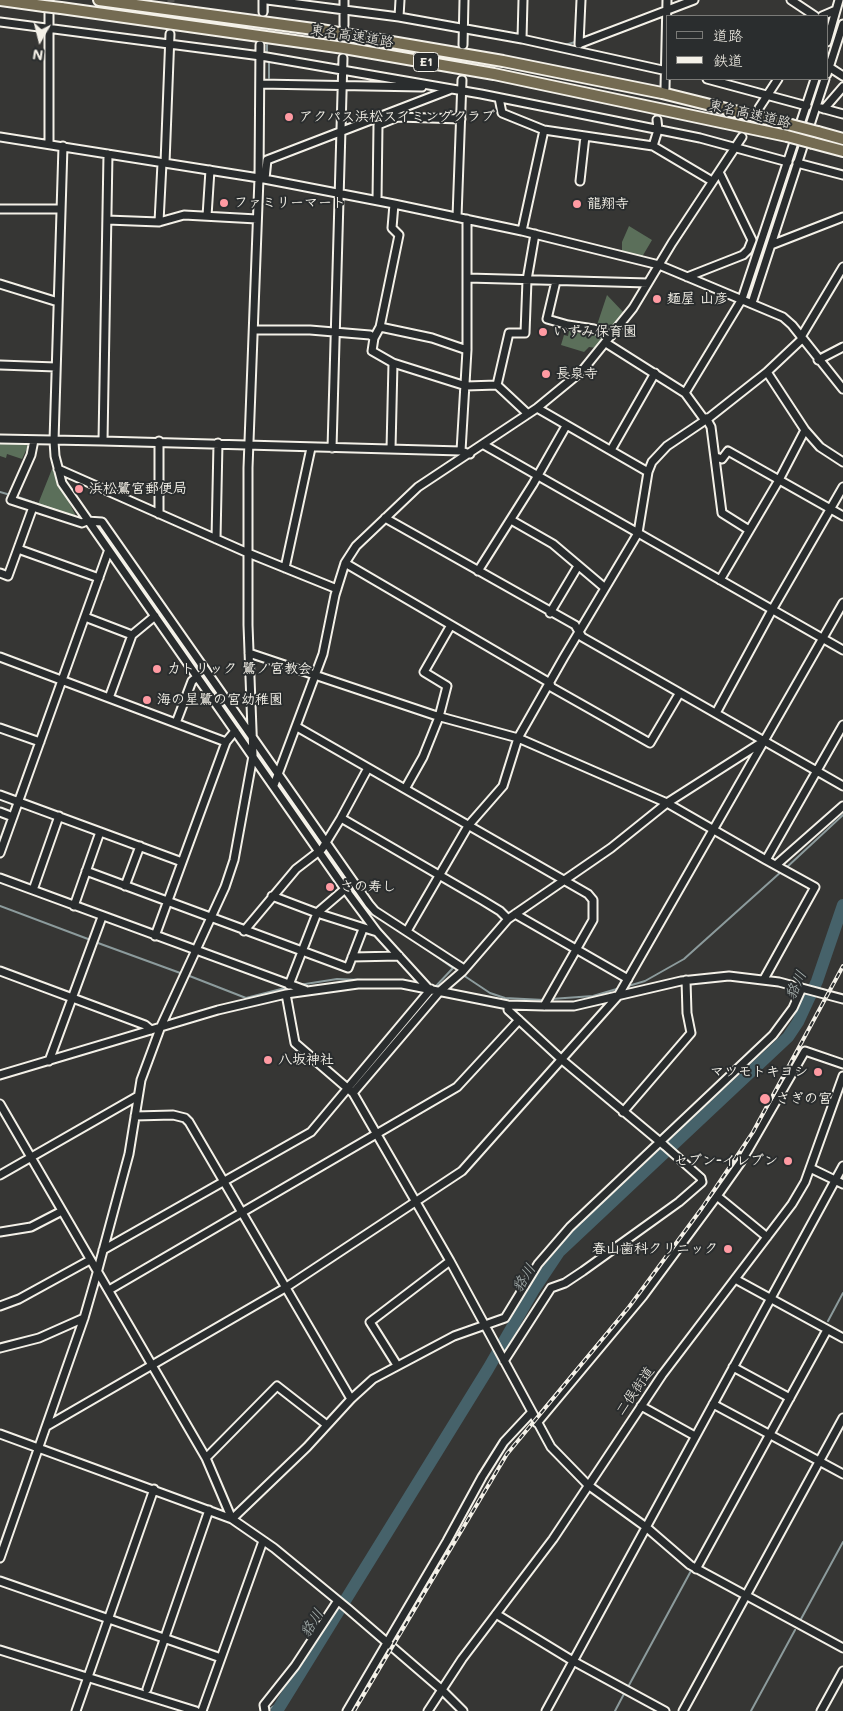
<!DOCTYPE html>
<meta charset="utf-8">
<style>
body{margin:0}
#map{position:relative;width:843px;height:1711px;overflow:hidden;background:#363634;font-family:Mali,"Klee One",sans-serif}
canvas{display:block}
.legend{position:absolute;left:666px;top:15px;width:162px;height:65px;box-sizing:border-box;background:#2a2d2e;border:1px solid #7b7b78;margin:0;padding:6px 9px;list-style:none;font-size:15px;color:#f4f1e8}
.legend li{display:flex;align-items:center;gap:10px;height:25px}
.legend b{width:25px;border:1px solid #7b7b78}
.north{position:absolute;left:15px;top:15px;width:50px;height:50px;-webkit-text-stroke:4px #2a2d2e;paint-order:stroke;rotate:188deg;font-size:14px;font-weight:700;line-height:20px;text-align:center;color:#f4f1e8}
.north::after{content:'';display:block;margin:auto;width:18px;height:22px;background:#f4f1e8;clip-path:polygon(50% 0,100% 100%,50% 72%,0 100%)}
</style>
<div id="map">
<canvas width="843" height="1711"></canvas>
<ul class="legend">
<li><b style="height:6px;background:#2a2d2e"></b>道路</li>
<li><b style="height:6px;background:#f4f1e8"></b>鉄道</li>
</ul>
<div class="north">N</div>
</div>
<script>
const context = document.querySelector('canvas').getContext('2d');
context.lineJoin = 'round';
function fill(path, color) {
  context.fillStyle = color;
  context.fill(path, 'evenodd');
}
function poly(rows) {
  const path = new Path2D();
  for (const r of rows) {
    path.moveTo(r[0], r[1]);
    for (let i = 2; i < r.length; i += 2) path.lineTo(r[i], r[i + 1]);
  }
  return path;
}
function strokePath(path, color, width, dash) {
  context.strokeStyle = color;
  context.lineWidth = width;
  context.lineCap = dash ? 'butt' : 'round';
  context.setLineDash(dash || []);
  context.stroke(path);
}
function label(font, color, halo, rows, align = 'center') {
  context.font = font + ' Mali,"Klee One",sans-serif';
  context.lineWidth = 4;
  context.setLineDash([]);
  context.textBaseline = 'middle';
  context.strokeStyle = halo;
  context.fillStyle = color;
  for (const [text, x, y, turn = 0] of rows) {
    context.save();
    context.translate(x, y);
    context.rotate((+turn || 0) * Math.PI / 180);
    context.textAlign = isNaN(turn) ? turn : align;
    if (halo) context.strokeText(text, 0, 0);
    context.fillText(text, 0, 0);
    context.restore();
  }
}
fill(poly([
 [629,226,652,240,642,257,622,252,622,242],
 [607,295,624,313,610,330,597,325],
 [589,330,605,338,596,348,589,347,584,352,561,345,564,335,568,336,569,331,582,334],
 [0,442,29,444,22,459,7,454,6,458,0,456],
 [52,469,77,518,38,504]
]), '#5b6f5a');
strokePath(poly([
 [268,12,268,2],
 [565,45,575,42],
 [267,51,267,45],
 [269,78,269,61],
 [416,106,446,95],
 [0,492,7,494],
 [18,497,78,518],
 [94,525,99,527,249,739],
 [255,747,275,776],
 [278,780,322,844],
 [786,868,843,815],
 [350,882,367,907],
 [0,906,88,939],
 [416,942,453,968,436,986],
 [98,943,183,974],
 [187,975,246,998,289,987],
 [463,975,490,993,505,998,544,1000],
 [299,985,337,979,416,982],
 [625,987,645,981,684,959,782,871],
 [551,999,593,996,620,988],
 [353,1088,424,1003],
 [315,1132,347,1095],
 [231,1182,240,1176],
 [108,1252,221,1187],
 [0,1310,23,1301],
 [828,1321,843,1293],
 [768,1430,821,1332],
 [694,1565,765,1435],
 [801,1619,843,1542],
 [0,1646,85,1673],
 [96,1676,198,1708],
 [628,1687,692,1569],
 [268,1710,284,1699],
 [615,1711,625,1692],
 [751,1711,795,1630]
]), '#8c9b9c', 2);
strokePath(poly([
 [277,1711,488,1369,533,1291,559,1252,788,1037,798,1022,817,981,843,905]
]), '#46626a', 12);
strokePath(poly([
 [170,34,171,0],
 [260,45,263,12],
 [343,58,344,25],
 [462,80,463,51],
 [657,120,664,91],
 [742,137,759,108]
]), '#52524f', 7, [7, 3.5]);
const minor = poly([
 [49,0,49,144],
 [267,0,399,17,522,39,667,71],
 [791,0,815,16],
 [263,12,263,0],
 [822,16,836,10],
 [399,17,400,0],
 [0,22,261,56,481,94,700,138,788,162],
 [344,25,344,0],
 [522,39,523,0],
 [827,42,839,0],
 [581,43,694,0],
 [579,44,581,0],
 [463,45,464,0],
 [829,67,843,76],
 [827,74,843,24],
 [707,79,807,106],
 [260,84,422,87],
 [665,88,667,0],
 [499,98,502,113,544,130,653,146,712,181],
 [759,108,778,79],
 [821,108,843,114],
 [824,109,843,87],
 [0,137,259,178,394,204,522,231,659,265,783,317,792,325,843,389],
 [63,146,54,441,55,456,62,483,345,889,377,932,428,988],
 [653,146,658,130,657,120],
 [108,154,103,441,461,451,470,454],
 [165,163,170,34],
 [797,163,843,175],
 [265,179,267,160,449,90],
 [580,181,585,136],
 [377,200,378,125,398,117,461,119],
 [394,204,392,228,399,235,380,327,374,338,372,351,393,363,466,386,497,385,528,414],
 [0,209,61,209],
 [207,216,210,170],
 [457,217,462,80],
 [107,220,159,222,184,215,257,219],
 [159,222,162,163],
 [522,231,544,130],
 [771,245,843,217],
 [687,277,743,255,748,250,752,240,719,172],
 [468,278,648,283],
 [556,281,547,319,568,325,594,329,611,336],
 [0,284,58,302],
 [752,303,825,79],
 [380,327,432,338,467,350],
 [254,330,310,330,370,335,374,338],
 [801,337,843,267],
 [606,343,685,393,704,419],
 [818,360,843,347],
 [0,365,56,367],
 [767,372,805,430,820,447,843,462],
 [497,385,509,333,525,333,527,280,535,234],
 [685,393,742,299,815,79],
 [537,408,648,472],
 [706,418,711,427,722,513,749,530],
 [0,439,103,441],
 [34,440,31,455,11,500,82,523,87,521,102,522,369,904,375,911,464,969],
 [484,445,843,650],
 [332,448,343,58],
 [391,449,393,363],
 [611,450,655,373],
 [461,451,467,350,467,219],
 [716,457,722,459,728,451,843,516],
 [58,469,248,553,337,589],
 [159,514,159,441],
 [385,518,575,625,582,637,843,786],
 [511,520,553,544,605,588],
 [216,539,218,443],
 [18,549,99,578],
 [345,563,550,683,551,687,650,743,679,694],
 [285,568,311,448],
 [478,571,533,484,566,426],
 [0,573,8,576,33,507],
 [720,580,779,480,805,430],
 [550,613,578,566],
 [85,617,132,635],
 [249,653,437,716,518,738,667,803,766,860],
 [0,657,226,742],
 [109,698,132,635,155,616],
 [716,713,772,610,843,487],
 [176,723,192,681,197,677],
 [297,727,588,894,593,900,593,920,544,1006],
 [0,728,40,742],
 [368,768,341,818,482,900,500,911,508,919],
 [274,785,323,654,335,595,345,563,356,546,418,487,537,408,582,371,633,308,672,243,742,137],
 [405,789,423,757,439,717,447,686,424,672,451,625],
 [0,795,182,862],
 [0,812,13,817],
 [0,853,108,552],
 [776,865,843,806],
 [86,871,348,968,363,929],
 [0,878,305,990],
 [125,886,140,846],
 [33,890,59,816],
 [272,896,317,913,377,932],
 [74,906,100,832],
 [515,914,628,979],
 [244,931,296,869,322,849,341,818],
 [407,931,468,826,503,786,518,738,564,657,638,533,648,472,652,462,667,446,710,417,767,372,802,339],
 [155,936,226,742,235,731],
 [352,957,399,956],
 [0,971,145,1025,151,1030],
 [764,979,815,887,766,860,843,725],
 [289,985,317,913,345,889],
 [286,994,295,1043,353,1093,450,1261,551,1447,588,1485,646,1527,690,1565,843,1648],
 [49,1061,102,917],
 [0,1075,218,1010,286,994,358,984,402,984,508,1005,544,1006,574,1006,681,981,729,976,779,982,843,999],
 [353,1093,440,991,463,971,508,919,611,848,667,803,764,741],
 [0,1104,206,1458,232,1519,307,1447,351,1399,373,1379,454,1336,505,1318,538,1264,570,1227,773,1035,793,1008,802,988],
 [623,1112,691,1033,687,1013,686,980],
 [135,1116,173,1115,185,1118,189,1122,351,1399],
 [810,1168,843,1184],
 [0,1175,138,1096],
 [0,1232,31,1227,62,1211],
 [767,1237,717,1196,741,1162,805,1051,843,1064],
 [103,1250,311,1132,431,989],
 [735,1279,843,1338],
 [109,1290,457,1087,519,1020],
 [0,1306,19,1299,90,1260],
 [0,1348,39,1338,84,1318],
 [504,1361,551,1288,565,1283,583,1271,679,1202,702,1182,701,1178,665,1146,561,1059,508,1010,508,1005],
 [397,1365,370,1322,450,1261],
 [733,1367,790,1398],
 [713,1404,843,1474],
 [641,1406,695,1436],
 [537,1423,643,1296,717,1196],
 [47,1426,285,1288,462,1171,618,996,843,603],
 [0,1434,232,1519,274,1548,347,1608,441,1689,463,1711],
 [206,1458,277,1386,327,1425],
 [0,1558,84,1318,97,1273,129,1154,141,1080,161,1026,225,887,234,860,253,756,248,625,248,468,259,178,260,45],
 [696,1569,827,1330],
 [0,1581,221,1658],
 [496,1614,573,1661,665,1711],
 [0,1650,196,1711],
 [147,1689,209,1510],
 [76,1711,154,1489],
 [202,1711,263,1541],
 [265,1711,264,1705,295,1666,337,1602],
 [347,1711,447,1541,482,1477,504,1442,531,1413],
 [428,1711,462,1659,553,1539,662,1375,792,1204,805,1182,843,1076],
 [546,1711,843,1166],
 [683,1711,843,1418],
 [821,1711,843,1671]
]);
const highway = poly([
 [0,0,44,6],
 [99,0,321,30,503,61,662,93,791,125],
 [61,8,344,48,494,74,787,136],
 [818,132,843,139],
 [813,143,843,151]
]);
strokePath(minor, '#f4f1e8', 11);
strokePath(highway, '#f4f1e8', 14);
strokePath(minor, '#2a2d2e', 7);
strokePath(highway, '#746b52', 10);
const rail = poly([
 [354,1711,507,1454,629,1307,702,1208,753,1132,843,966]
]);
strokePath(rail, '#f4f1e8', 4);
strokePath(rail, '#2a2d2e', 2, [5.5]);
const highwayBridge = poly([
 [44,6,61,8],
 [791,125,818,132],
 [787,136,813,143]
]);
strokePath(highwayBridge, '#f4f1e8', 14, []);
strokePath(highwayBridge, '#746b52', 10);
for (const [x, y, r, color] of [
 [289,117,5,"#ff9aa2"],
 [224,203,5,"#ff9aa2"],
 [577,204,5,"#ff9aa2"],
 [657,299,5,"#ff9aa2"],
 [543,332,5,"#ff9aa2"],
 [546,374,5,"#ff9aa2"],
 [79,489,5,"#ff9aa2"],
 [157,669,5,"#ff9aa2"],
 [147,700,5,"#ff9aa2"],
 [330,887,5,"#ff9aa2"],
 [268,1060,5,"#ff9aa2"],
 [818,1072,5,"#ff9aa2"],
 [765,1099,6,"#ff9aa2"],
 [788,1161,5,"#ff9aa2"],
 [728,1249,5,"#ff9aa2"]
]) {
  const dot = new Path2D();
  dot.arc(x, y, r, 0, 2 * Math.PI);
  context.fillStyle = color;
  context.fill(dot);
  strokePath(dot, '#2a2d2e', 2);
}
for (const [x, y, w] of [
 [426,62,25]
]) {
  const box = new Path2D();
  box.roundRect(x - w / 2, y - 9.5, w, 19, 4);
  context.fillStyle = '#2a2d2e';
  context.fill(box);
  strokePath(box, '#f4f1e8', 1);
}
label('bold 12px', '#f4f1e8', null, [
 ["E1",426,62]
]);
label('14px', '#f4f1e8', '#2a2d2e', [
 ["東名高速道路",352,36,9],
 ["東名高速道路",750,114,13],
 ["二俣街道",635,1391,-55]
]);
label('bold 14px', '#f4f1e8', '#2a2d2e', [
 ["アクパス浜松スイミングクラブ",299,117],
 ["ファミリーマート",234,203],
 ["龍翔寺",587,204],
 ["麺屋 山彦",667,299],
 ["いずみ保育園",553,332],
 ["長泉寺",556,374],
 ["浜松鷺宮郵便局",89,489],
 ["カトリック 鷺ノ宮教会",167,669],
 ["海の星鷺の宮幼稚園",157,700],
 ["さの寿し",340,887],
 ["八坂神社",278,1060],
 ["マツモトキヨシ",808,1072,"right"],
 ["さぎの宮",776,1099],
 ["セブン-イレブン",778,1161,"right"],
 ["春山歯科クリニック",718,1249,"right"]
], 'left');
label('italic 15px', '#aeb8b6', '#2a2d2e', [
 ["貉川",796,985,-65],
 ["貉川",524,1278,-58],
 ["貉川",312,1623,-58]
]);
</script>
